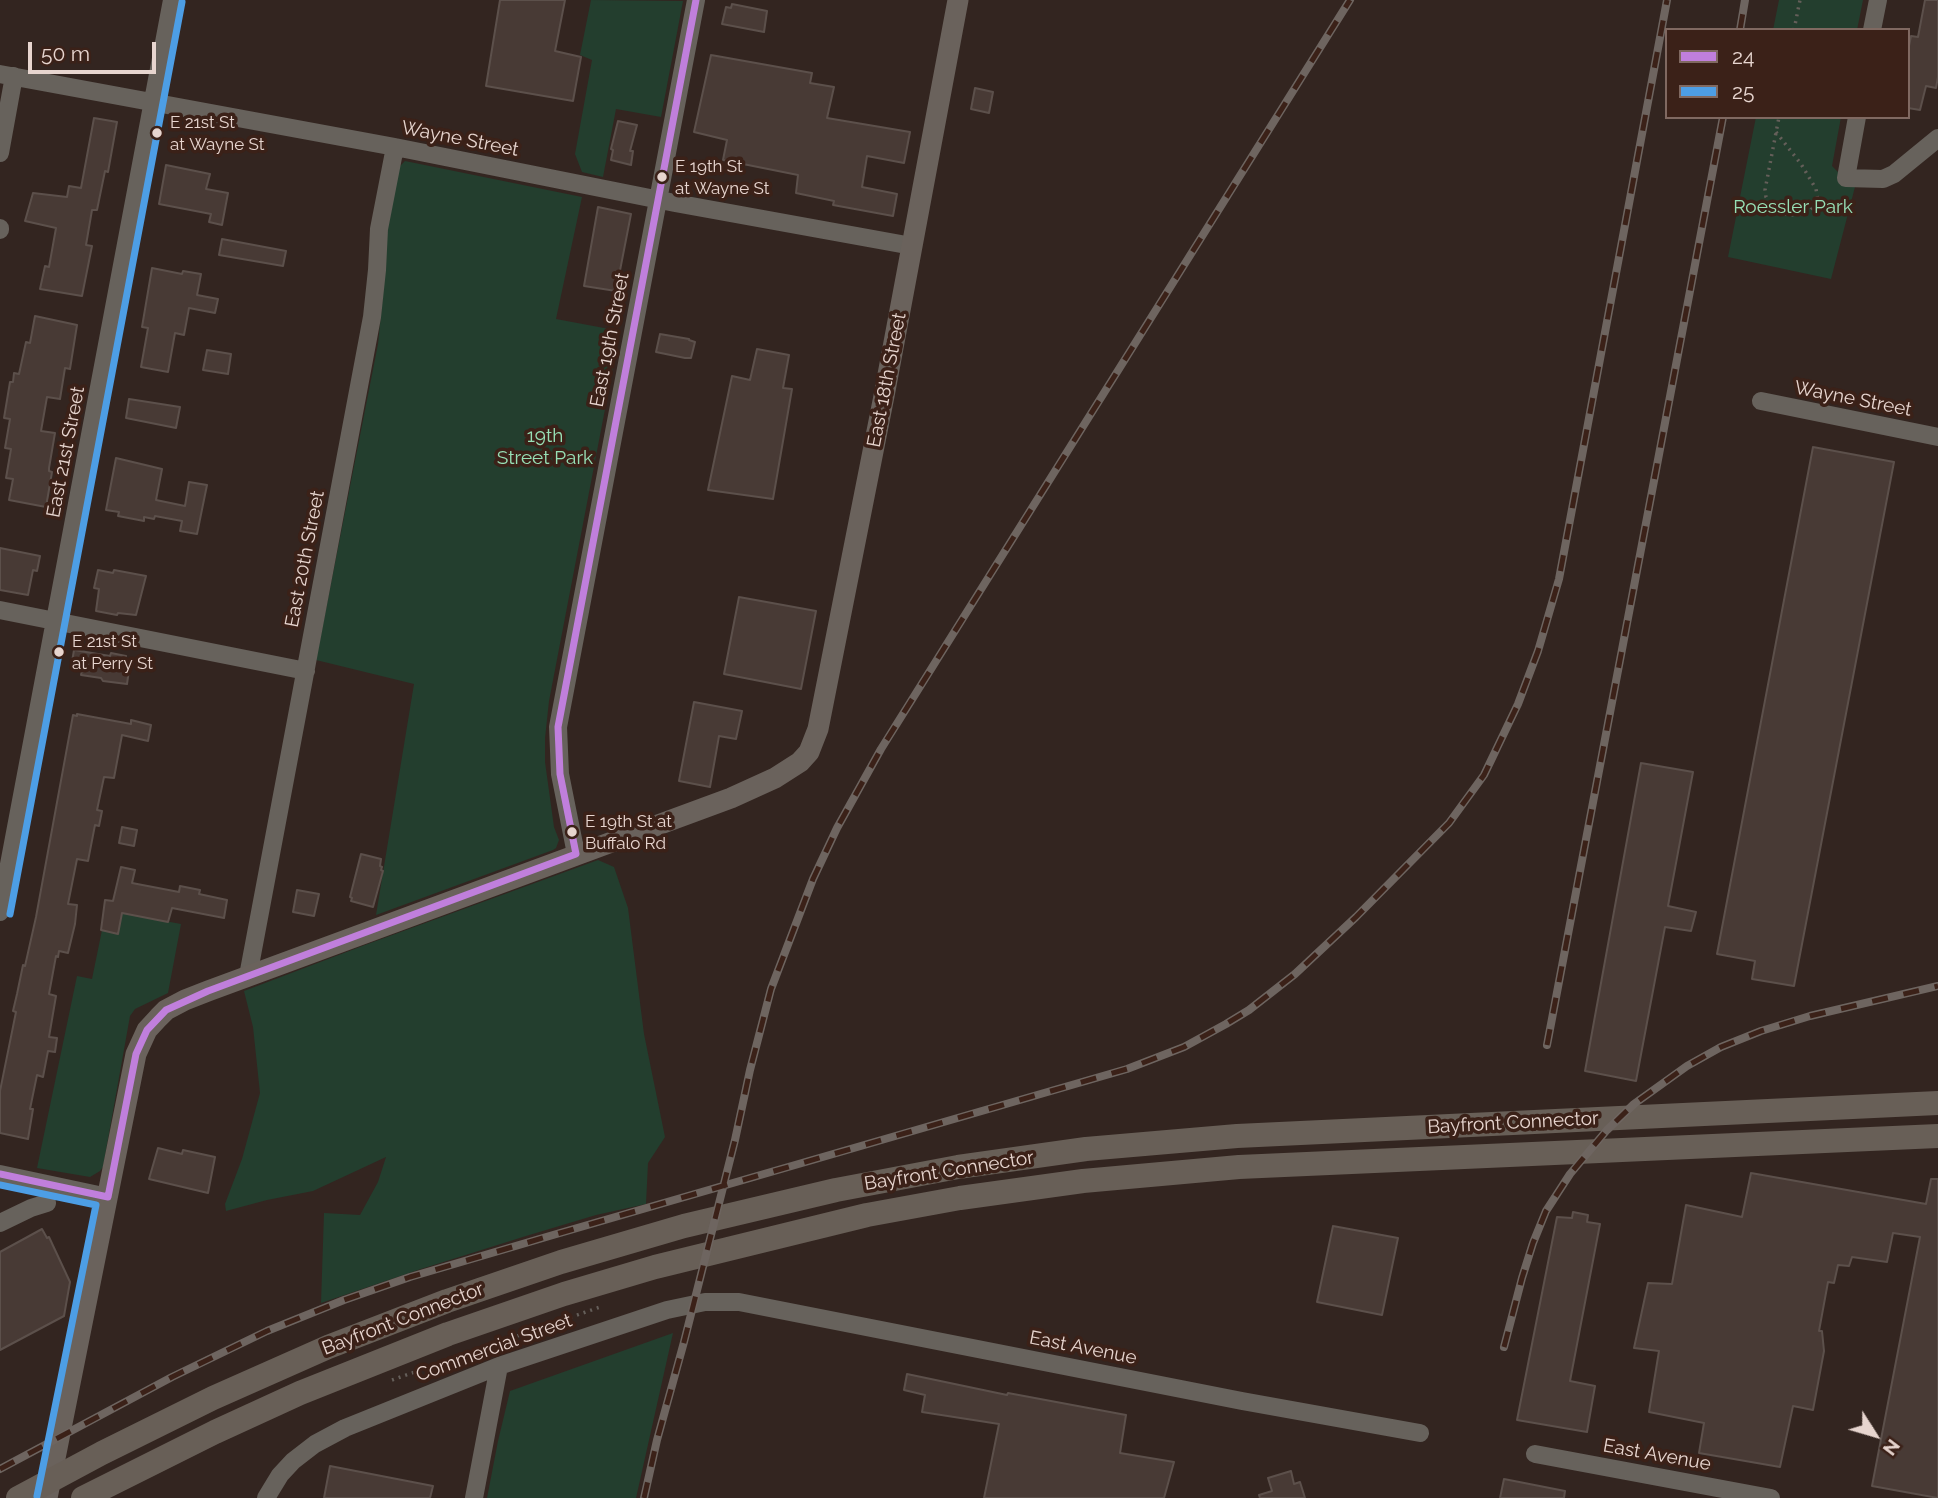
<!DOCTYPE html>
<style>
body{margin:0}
#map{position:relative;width:1938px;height:1498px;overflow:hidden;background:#332520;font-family:Raleway,sans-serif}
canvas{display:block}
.legend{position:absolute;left:1665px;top:28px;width:245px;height:91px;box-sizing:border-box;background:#3b2118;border:2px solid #806961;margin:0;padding:9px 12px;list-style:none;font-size:21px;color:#e7d5cf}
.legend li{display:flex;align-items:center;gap:14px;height:35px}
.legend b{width:35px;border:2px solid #806961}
.north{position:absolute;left:1840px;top:1400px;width:70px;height:70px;-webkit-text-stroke:5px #3b2118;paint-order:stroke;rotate:127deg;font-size:19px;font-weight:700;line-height:28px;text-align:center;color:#e7d5cf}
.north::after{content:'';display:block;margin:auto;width:24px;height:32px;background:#e7d5cf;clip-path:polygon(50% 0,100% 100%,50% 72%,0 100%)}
.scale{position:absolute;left:28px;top:42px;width:128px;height:32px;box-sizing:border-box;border:4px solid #e7d5cf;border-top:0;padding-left:9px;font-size:21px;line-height:24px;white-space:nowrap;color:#e7d5cf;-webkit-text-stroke:5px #3b2118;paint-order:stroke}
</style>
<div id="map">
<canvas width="1938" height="1498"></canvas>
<ul class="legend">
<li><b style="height:9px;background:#c07fdc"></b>24</li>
<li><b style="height:9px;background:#4d9ee5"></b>25</li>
</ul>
<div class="north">N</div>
<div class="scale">50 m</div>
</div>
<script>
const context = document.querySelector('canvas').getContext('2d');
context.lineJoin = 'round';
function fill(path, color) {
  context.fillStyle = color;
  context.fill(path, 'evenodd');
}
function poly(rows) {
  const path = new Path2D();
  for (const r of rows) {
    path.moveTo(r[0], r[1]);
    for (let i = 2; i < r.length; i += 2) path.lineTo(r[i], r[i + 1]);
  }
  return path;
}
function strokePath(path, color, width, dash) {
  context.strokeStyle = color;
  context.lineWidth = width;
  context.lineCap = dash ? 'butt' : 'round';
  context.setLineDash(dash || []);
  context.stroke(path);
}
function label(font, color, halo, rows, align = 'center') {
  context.font = font + ' Raleway,sans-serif';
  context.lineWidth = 7;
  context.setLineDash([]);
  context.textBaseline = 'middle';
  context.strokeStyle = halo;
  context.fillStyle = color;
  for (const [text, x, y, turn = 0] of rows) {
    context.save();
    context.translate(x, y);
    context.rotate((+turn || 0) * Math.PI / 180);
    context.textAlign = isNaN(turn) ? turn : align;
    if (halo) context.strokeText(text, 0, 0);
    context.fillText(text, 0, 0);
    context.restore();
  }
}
fill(poly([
 [591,0,683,1,661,117,616,109,603,177,582,172,575,154,592,60,580,55],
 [1779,0,1863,0,1857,30,1773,30],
 [1756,117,1841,117,1832,166,1846,180,1856,183,1831,279,1728,257],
 [405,161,582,197,556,319,620,331,549,701,545,738,545,762,554,827,559,840,556,848,553,850,376,915,414,684,316,660,378,344,383,295,385,244,399,167],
 [598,860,614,867,628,908,644,1034,665,1137,648,1163,646,1204,596,1215,526,1236,421,1269,321,1303,324,1213,360,1215,378,1182,386,1157,313,1191,267,1200,226,1211,225,1204,242,1159,260,1093,253,1027,244,991,365,945],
 [122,913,181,924,168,993,135,1009,130,1016,103,1167,100,1171,90,1177,37,1168,77,976,92,979,102,930],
 [673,1333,636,1498,487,1498,498,1441,510,1391]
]), '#233e2e');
const building = poly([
 [500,0,565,0,555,51,581,57,573,101,486,86,500,0],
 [1925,0,1938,0,1938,77,1936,88,1926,86,1920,110,1908,108,1908,51,1911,36,1918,37,1925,0],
 [732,4,767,11,764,32,722,24,726,7,731,8,732,4],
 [711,55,812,73,810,83,834,87,827,118,910,132,904,163,867,156,862,187,897,194,893,216,833,205,834,201,796,193,798,175,723,160,727,140,694,132,711,55],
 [975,88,993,92,989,113,971,109,975,88],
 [94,118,117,122,108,172,105,171,97,210,92,210,86,245,92,246,82,296,40,289,45,266,49,267,56,228,25,221,33,193,67,197,69,186,81,188,94,118],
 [618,121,637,125,630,151,633,151,631,165,611,160,613,150,611,149,618,121],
 [166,165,210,174,206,189,228,193,222,225,209,222,211,214,159,204,166,165],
 [598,207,631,214,616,291,584,286,598,207],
 [222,239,286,251,283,266,219,255,222,239],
 [152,268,182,274,183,271,201,274,197,295,218,299,215,313,189,308,184,335,175,333,168,372,141,367,148,328,142,327,152,268],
 [35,316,77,325,70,369,65,368,60,399,47,397,41,431,55,433,49,468,49,471,52,472,46,507,9,500,13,479,6,478,11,449,5,448,10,419,4,418,10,382,13,382,14,373,19,374,26,342,30,343,35,316],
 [660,334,689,339,689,340,695,342,691,358,685,358,656,352,660,334],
 [757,349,789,355,783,388,792,389,773,499,708,490,732,376,750,380,757,349],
 [207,350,231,354,228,374,203,370,207,350],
 [129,399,180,407,176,428,126,418,129,399],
 [1813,447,1894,462,1794,986,1752,979,1755,961,1717,954,1813,447],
 [116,458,162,469,156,500,185,506,189,482,207,485,197,534,180,531,182,521,155,516,154,519,144,517,144,521,118,516,119,512,106,510,116,458],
 [0,548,40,556,37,571,33,570,28,595,0,590,0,548],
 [98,570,113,573,114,570,146,576,136,615,118,613,117,615,96,611,99,589,94,588,98,570],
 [739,597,816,611,801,689,724,674,739,597],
 [74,650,110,656,111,653,126,656,125,661,130,663,127,684,103,681,101,678,81,675,82,670,71,668,74,650],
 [694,702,742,711,736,739,719,736,710,787,679,781,694,702],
 [77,714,131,724,131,720,151,725,148,741,122,735,114,778,104,777,97,810,102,811,99,826,95,825,88,861,77,859,68,904,77,905,75,924,68,953,59,951,58,957,56,956,49,994,56,996,49,1037,57,1038,55,1052,48,1051,43,1077,37,1075,30,1109,33,1109,28,1139,0,1133,0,1091,16,1012,13,1011,17,994,23,965,25,966,36,917,73,715,77,716,77,714],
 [1641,763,1693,772,1668,906,1696,912,1691,931,1665,927,1636,1081,1585,1071,1641,763],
 [122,827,137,830,134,846,119,843,122,827],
 [361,854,381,859,380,866,382,867,381,870,383,871,373,907,351,901,352,898,350,897,361,854],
 [121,867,135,870,132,883,179,892,180,886,200,890,199,894,227,900,224,918,172,908,168,922,122,913,118,934,101,930,105,900,113,901,121,867],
 [297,890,319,894,314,916,293,912,297,890],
 [158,1148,182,1154,183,1150,215,1157,208,1193,149,1179,158,1148],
 [1751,1173,1926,1204,1931,1179,1938,1179,1938,1498,1872,1486,1920,1237,1893,1233,1887,1262,1852,1257,1849,1266,1838,1265,1834,1283,1828,1282,1819,1331,1822,1331,1824,1351,1813,1410,1793,1406,1780,1467,1699,1453,1704,1423,1649,1412,1659,1351,1634,1348,1648,1283,1672,1284,1686,1205,1742,1217,1751,1173],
 [1573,1212,1588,1215,1587,1222,1600,1224,1570,1381,1595,1386,1587,1432,1517,1420,1557,1217,1572,1218,1573,1212],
 [1333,1226,1398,1238,1382,1315,1317,1302,1333,1226],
 [42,1229,47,1238,49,1237,70,1282,64,1316,0,1350,0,1252,42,1229],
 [907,1374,1007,1395,1008,1393,1126,1415,1120,1453,1174,1462,1164,1498,984,1498,999,1424,922,1412,925,1395,904,1390,907,1374],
 [330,1466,433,1486,430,1498,324,1498,330,1466],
 [1291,1471,1294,1484,1300,1482,1305,1498,1260,1498,1259,1495,1272,1491,1268,1478,1291,1471],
 [1504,1479,1565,1491,1564,1498,1500,1498,1504,1479]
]);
fill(building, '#483a35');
strokePath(building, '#5c504b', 2);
strokePath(poly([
 [1794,30,1800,0],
 [1776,132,1801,164,1816,189,1818,201,1810,211,1803,214,1789,215,1777,212,1766,197,1765,190,1779,117],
 [392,1380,600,1307]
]), '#655f5a', 3.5, [2, 5]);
strokePath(poly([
 [1872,30,1878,0],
 [0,74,395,147,675,203,912,246],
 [1857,117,1846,178,1883,179,1894,174,1938,138],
 [0,153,14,76],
 [0,228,0,230],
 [1761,401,1938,437],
 [0,610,306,671],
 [576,854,560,774,558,727,696,0],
 [0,912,172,0],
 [248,976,372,317,377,270,379,229,395,147],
 [0,1174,108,1197],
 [0,1223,31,1208,47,1203],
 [1535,1454,1771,1498],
 [266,1498,280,1475,293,1461,315,1444,345,1428,499,1366,667,1310,705,1302,739,1302,1242,1401,1420,1433],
 [474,1498,499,1366]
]), '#67625c', 18);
strokePath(poly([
 [47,1498,136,1054,147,1030,159,1017,166,1010,185,1000,208,991,731,798,775,778,800,762,809,752,818,729,884,396,958,0]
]), '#6a625c', 21);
strokePath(poly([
 [18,1498,102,1453,213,1398,328,1347,447,1301,561,1262,684,1226,836,1190,958,1167,1086,1149,1237,1136,1938,1103],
 [83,1498,215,1432,300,1393,448,1334,564,1294,655,1267,867,1215,960,1198,1083,1181,1239,1167,1938,1136]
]), '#685f57', 24);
const rail = poly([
 [1740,30,1745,0],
 [1547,1045,1723,117],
 [1504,1347,1522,1278,1533,1243,1546,1211,1570,1174,1607,1130,1634,1104,1687,1066,1721,1047,1761,1031,1810,1016,1938,986],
 [0,1469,172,1377,267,1331,344,1300,410,1277,553,1235,1127,1069,1184,1047,1226,1024,1249,1010,1295,974,1356,917,1449,823,1484,775,1518,704,1538,651,1559,579,1667,0],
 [644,1498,657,1440,684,1342,735,1140,750,1070,771,989,813,879,837,828,881,749,1350,0]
]);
strokePath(rail, '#6e6560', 8);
strokePath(rail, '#3b2118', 5, [16]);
strokePath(poly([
 [0,1174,108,1197,136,1054,147,1030,166,1010,208,991,576,854,560,774,558,727,696,0]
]), '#c07fdc', 7);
strokePath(poly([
 [10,914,182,2],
 [0,1185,96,1205,37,1496]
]), '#4d9ee5', 7);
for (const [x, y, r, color] of [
 [157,133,6,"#e7d5cf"],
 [662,177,6,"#e7d5cf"],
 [59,652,6,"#e7d5cf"],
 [572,832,6,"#e7d5cf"]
]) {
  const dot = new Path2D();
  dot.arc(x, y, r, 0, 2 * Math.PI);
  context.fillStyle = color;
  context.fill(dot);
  strokePath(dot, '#3b2118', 2.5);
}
label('17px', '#e7d5cf', '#3b2118', [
 ["E 21st St",170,123],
 ["at Wayne St",170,145],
 ["E 19th St",675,167],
 ["at Wayne St",675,189],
 ["E 21st St",72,642],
 ["at Perry St",72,664],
 ["E 19th St at",585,822],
 ["Buffalo Rd",585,844]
], 'left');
label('19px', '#e7d5cf', '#3b2118', [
 ["Wayne Street",460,139,11],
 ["East 19th Street",610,340,-79],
 ["East 18th Street",887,380,-79],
 ["Wayne Street",1853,399,11],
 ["East 21st Street",66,452,-79],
 ["East 20th Street",305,559,-79],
 ["Bayfront Connector",1513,1123,-3],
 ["Bayfront Connector",949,1171,-9],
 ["Bayfront Connector",403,1319,-21],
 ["Commercial Street",494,1348,-20],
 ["East Avenue",1083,1348,11],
 ["East Avenue",1657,1455,10]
]);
label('19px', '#97e0b6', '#3b2118', [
 ["Roessler Park",1793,207],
 ["19th",545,436],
 ["Street Park",545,458]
]);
</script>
